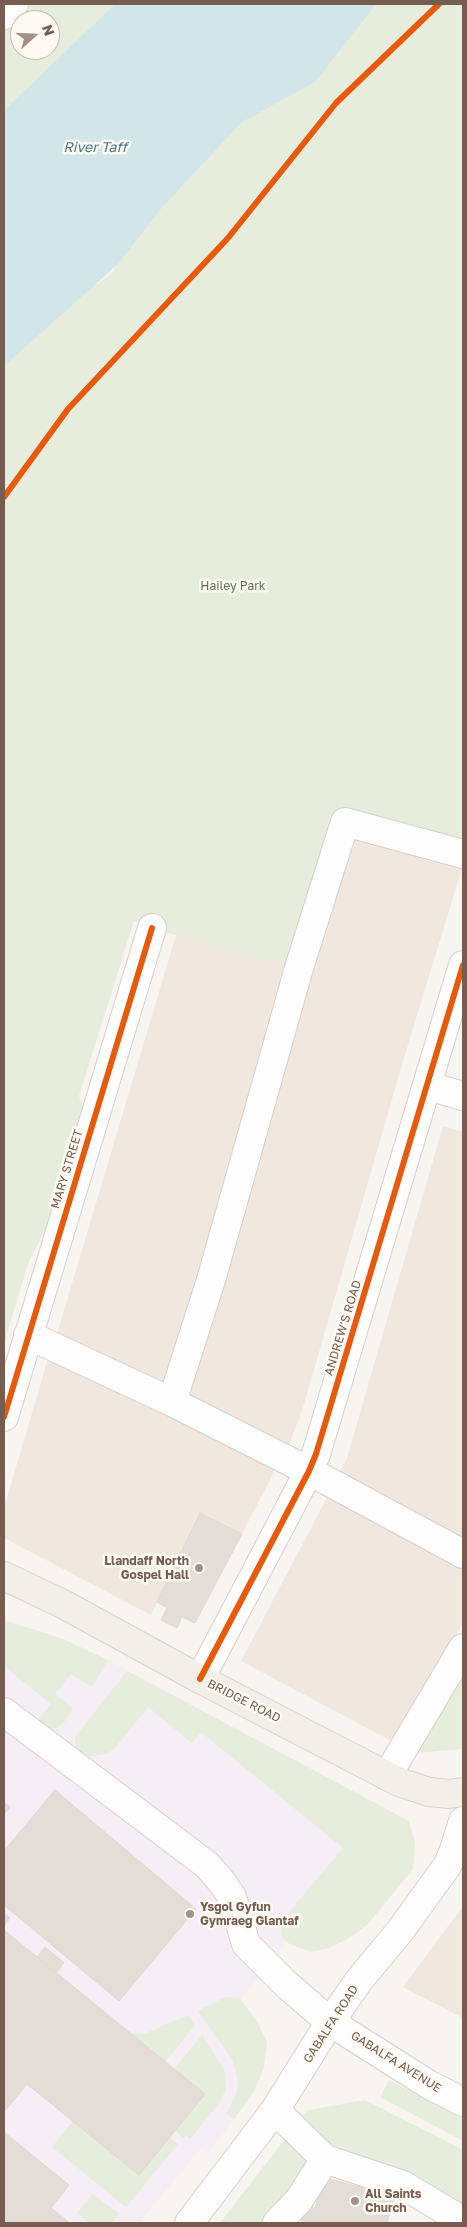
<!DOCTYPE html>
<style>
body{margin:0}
#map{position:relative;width:467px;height:2227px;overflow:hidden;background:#f8f4f0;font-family:"Golos Text",sans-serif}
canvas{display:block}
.frame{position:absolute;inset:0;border:5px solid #755e51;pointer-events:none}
.north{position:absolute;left:10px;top:10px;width:50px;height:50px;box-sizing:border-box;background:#fef9f3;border:1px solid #c7bbb2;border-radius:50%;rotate:70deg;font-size:14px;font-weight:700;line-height:20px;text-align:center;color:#755e51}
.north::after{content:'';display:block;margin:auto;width:18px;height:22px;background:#a39289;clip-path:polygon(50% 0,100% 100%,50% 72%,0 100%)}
</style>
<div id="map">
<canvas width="467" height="2227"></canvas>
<div class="frame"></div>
<div class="north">N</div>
</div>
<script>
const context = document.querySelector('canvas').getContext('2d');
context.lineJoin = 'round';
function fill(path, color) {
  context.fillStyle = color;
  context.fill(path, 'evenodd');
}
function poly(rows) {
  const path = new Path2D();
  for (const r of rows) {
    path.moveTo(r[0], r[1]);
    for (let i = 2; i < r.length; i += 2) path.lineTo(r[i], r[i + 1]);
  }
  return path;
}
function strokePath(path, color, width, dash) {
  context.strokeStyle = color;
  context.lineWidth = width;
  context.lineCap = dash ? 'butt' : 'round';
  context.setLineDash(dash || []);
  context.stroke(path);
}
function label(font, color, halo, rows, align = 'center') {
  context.font = font + ' "Golos Text",sans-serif';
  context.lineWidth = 5;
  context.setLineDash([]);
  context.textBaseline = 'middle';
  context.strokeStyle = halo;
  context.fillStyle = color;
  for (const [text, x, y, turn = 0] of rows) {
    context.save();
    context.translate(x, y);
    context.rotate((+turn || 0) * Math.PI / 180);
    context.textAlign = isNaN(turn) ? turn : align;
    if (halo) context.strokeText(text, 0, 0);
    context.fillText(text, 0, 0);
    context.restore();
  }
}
fill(poly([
 [348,831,463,865,403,1061,302,1411,286,1452,183,1399],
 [176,935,291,966,181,1349,162,1387,57,1334],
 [443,1126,463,1132,463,1542,337,1477,347,1458],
 [50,1352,277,1466,242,1534,200,1513,151,1615,4,1538,4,1508],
 [330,1492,463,1562,463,1622,399,1745,241,1661],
 [463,1906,463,2018,403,1987]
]), '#f0e7de');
fill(poly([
 [4,1620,63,1639,108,1660,409,1821,415,1843,413,1869,367,1925,349,1938,329,1948,311,1952,286,1943,241,1998,258,2023,267,2043,264,2068,254,2092,208,2154,201,2148,139,2223,4,2223]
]), '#f5eef4');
fill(poly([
 [4,4,115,4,4,110],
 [20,20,50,20,50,50,20,50],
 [351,4,463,4,463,847,338,810,291,966,160,931,134,921,79,1096,83,1106,81,1120,67,1139,62,1162,63,1184,56,1210,29,1261,4,1343,4,349,64,300,99,283,113,272,118,256,131,232],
 [4,1620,63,1639,108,1660,92,1687,71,1674,55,1694,73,1709,65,1721,54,1731,48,1732,35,1724,51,1704,4,1666],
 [127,1671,409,1821,415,1843,413,1869,367,1925,349,1938,329,1948,311,1952,286,1942,282,1937,281,1922,343,1848,201,1732,192,1743,148,1707,113,1750,105,1754,87,1757,76,1751,75,1737],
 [463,1678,463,1749,415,1753],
 [225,1997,240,1999,258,2023,267,2043,264,2068,254,2092,234,2119,226,2113,236,2095,238,2082,233,2061,198,2011],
 [189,2015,195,2025,165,2062,131,2034,146,2033],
 [202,2035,224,2070,226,2089,219,2103,190,2139,186,2135,183,2138,175,2131,205,2094,174,2069],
 [389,2080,463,2119,463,2141,380,2097],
 [365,2100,463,2150,463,2211,344,2160,298,2122,308,2110],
 [73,2121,139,2175,169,2137,178,2144,126,2207,52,2147],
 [288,2135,311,2156,271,2223,220,2223],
 [93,2194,119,2214,112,2223,89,2223,77,2213]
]), '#e6eddc');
fill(poly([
 [115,4,376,4,315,82,242,122,164,205,117,265,4,366,4,110]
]), '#d2e5e8');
const building = poly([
 [200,1513,242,1534,195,1623,182,1617,177,1628,161,1620,167,1608,157,1602,200,1513],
 [55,1790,196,1909,119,2001,4,1905,4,1851,55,1790],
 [4,1802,10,1807,4,1814,4,1802],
 [4,1913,10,1918,4,1926,4,1913],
 [4,1930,205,2094,139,2175,27,2084,4,2112,4,1930],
 [45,1947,64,1963,56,1973,37,1957,45,1947],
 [4,2132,69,2185,51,2208,70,2223,4,2223,4,2132],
 [324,2177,394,2197,387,2223,309,2223,301,2221,306,2205,315,2208,324,2177]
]);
fill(building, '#e4ddd7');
strokePath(building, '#e0d8d2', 1);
const minor = poly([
 [4,15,14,4],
 [463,854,345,822,299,968,211,1280,172,1402,309,1471,463,1554],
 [428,1086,463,1096],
 [28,1335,172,1402],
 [4,1417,152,928],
 [200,1679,309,1471,316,1454,463,965],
 [4,1712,207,1865,221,1881,232,1897,246,1944,288,1986,330,2022,428,2084,463,2102],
 [387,1776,463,1648],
 [275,2110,325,2159,403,2185,463,2221],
 [189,2223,275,2110,330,2022,360,1979,400,1931,447,1866,453,1853,463,1821],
 [277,2223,299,2200,325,2159]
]);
const major = poly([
 [4,1576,63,1604,200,1679,399,1782,429,1792,449,1794,463,1792]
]);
strokePath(minor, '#d6d0cb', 30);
strokePath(major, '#d9d1cd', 30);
strokePath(minor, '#fefdfd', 28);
strokePath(major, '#f2eee8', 28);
strokePath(poly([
 [4,497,68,409,228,238,336,103,439,4],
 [4,1417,152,928],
 [200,1679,309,1471,316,1454,463,965]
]), '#e8590c', 6);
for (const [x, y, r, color] of [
 [199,1568,5,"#a39289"],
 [190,1914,5,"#a39289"],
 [355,2201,5,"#a39289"]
]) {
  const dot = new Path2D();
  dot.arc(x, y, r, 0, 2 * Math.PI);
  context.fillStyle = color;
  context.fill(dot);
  strokePath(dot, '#fef9f3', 2);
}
label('12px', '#57794a', '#fef9f3', [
 ["Hailey Park",233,586]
]);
label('12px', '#755e51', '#fef9f3', [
 ["MARY STREET",67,1169,-73],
 ["ANDREW'S ROAD",343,1328,-73],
 ["BRIDGE ROAD",244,1701,27],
 ["GABALFA ROAD",331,2024,-57],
 ["GABALFA AVENUE",396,2062,32]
]);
label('bold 12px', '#755e51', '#fef9f3', [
 ["Llandaff North",189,1561,"right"],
 ["Gospel Hall",189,1575,"right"],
 ["Ysgol Gyfun",200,1907],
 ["Gymraeg Glantaf",200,1921],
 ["All Saints",365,2194],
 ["Church",365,2208]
], 'left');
label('italic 14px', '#48767f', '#fef9f3', [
 ["River Taff",95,148]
]);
</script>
